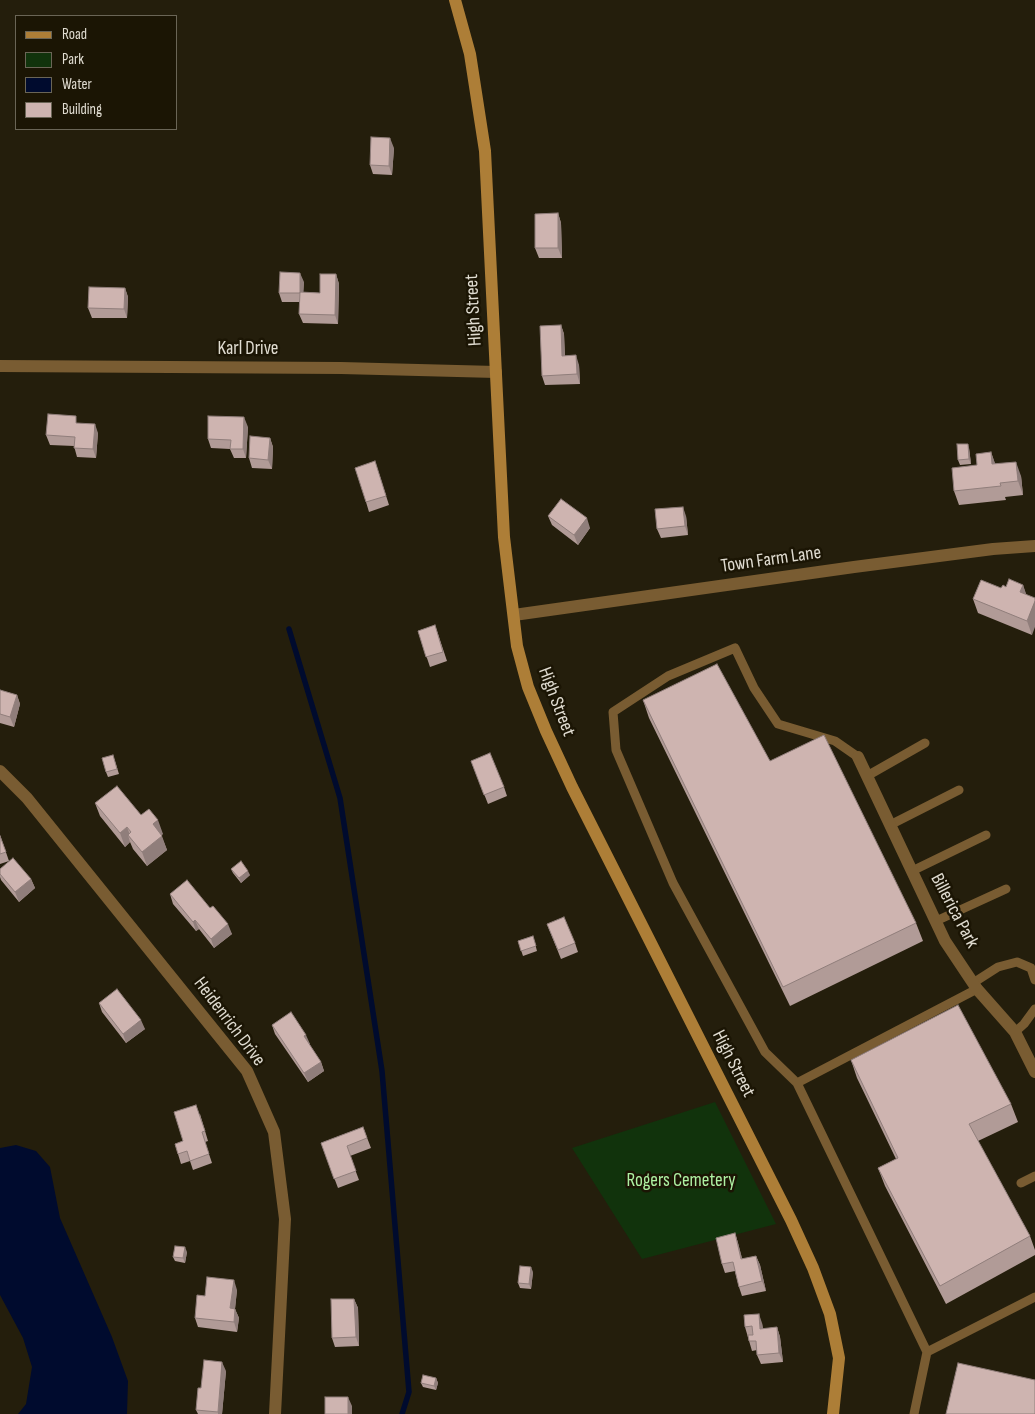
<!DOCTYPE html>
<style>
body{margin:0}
#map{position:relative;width:1035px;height:1414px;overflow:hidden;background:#241e0c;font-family:"Sofia Sans Condensed",sans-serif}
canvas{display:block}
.legend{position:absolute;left:15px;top:15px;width:162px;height:115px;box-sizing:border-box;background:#1b1504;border:1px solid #6a6556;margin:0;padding:6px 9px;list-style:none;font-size:15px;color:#e0dcd1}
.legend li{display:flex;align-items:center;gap:10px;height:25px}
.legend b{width:25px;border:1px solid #6a6556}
</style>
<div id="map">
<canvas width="1035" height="1414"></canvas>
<ul class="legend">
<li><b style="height:6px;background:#ad7e37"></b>Road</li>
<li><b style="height:14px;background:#11330c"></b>Park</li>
<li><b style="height:14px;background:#000b2e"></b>Water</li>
<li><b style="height:14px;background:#ceb4b0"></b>Building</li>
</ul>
</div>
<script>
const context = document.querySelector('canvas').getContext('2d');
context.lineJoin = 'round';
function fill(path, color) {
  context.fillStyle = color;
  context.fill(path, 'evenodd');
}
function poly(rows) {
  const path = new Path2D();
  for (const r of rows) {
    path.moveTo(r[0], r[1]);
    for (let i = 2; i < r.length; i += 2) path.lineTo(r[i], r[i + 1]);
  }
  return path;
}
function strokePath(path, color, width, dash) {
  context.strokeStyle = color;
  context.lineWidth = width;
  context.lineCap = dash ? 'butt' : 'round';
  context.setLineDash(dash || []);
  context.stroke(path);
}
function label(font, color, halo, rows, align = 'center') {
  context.font = font + ' "Sofia Sans Condensed",sans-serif';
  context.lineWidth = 5;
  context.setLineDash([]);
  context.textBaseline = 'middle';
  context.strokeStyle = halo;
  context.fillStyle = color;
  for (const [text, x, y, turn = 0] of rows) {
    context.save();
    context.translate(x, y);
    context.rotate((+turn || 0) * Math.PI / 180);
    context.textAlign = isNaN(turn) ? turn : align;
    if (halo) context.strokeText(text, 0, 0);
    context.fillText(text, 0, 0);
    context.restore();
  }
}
fill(poly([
 [715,1102,776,1224,642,1259,572,1148]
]), '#11330c');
fill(poly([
 [16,1145,36,1151,50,1167,60,1218,112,1337,128,1381,127,1414,18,1414,26,1404,32,1367,23,1338,0,1295,0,1148]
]), '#000b2e');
strokePath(poly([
 [289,629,340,798,382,1071,409,1392,402,1414]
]), '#000b2e', 5.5);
strokePath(poly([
 [858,757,835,741,778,724,754,688,735,648,668,676,613,712,616,750,673,883,765,1052,797,1083,977,989],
 [867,776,925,743],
 [890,825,959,790],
 [912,871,986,835],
 [936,921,1006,889],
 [973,983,998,967,1017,962,1031,968,1035,980],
 [1015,1032,1024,1024,1035,1009],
 [797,1083,927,1352,914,1414],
 [1021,1183,1035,1176],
 [927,1352,1035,1297]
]), '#795c32', 9);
strokePath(poly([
 [0,366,341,368,496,372],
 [514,615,854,567,993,549,1035,546],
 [858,757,945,941,977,989,1015,1032,1035,1072],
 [0,771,27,798,247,1071,274,1132,285,1219,275,1414]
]), '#795c32', 12);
strokePath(poly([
 [455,0,470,54,485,151,504,537,517,646,528,687,546,731,572,787,791,1220,813,1268,830,1314,839,1358,833,1414]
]), '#ad7e37', 12);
fill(poly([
 [394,148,392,175,373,174,370,165],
 [558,213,561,223,562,258,539,258,535,248],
 [336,274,339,284,338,324,303,323,299,314,300,302,282,302,279,293,304,282,303,292,320,293],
 [125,288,128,297,127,318,92,318,88,308],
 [561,325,564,334,565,356,579,365,580,384,545,385,542,376],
 [79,423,98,433,96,458,77,457,74,446,50,445,46,435],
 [248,427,246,458,234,458,230,449,211,448,208,439],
 [270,438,273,447,272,469,252,468,249,458],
 [969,448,971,464,960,465,958,460],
 [991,452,995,464,1021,476,1023,495,1005,497,1006,500,959,505,954,491,977,465],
 [375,461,389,505,369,512,366,502],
 [548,516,590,528,578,545,552,525],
 [686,516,688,535,661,538,657,529],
 [1023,585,1026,595,1032,635,978,613,973,599,1001,588],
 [435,625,447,661,430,667,418,631],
 [0,690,17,695,20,704,14,727,0,723],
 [643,700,770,761,916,923,923,941,790,1006,649,718],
 [113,755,119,774,108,777,106,772],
 [471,761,504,787,507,796,488,804],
 [95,803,141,815,163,834,161,835,167,850,147,866,133,849,130,842,125,847,100,816],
 [0,835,9,861,0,864],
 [0,869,31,879,35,888,19,902,1,880,0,877],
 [231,869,250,875,241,883,233,873],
 [170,894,210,908,232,934,214,948,199,929,196,931,173,904],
 [547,924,575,943,578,952,561,959],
 [533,936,537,951,523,956,518,941],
 [99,1003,145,1029,126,1043,102,1012],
 [272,1025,310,1044,309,1044,321,1062,324,1071,308,1082,275,1034],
 [851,1060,1011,1104,1018,1122,978,1141,1030,1236,1035,1250,1035,1255,946,1304,885,1186,878,1168,896,1159,857,1078],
 [200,1114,208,1141,205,1142,212,1163,193,1170,190,1161,181,1164,175,1144,183,1141],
 [363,1127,371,1148,350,1156,359,1180,338,1188,321,1143],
 [735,1233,738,1243,742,1259,756,1256,760,1265,766,1291,742,1296,739,1287,735,1271,725,1273,722,1264],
 [187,1252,185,1263,175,1261,173,1257],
 [533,1272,531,1289,520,1288,518,1283],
 [237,1290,235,1309,239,1318,237,1332,198,1327,195,1318,205,1296],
 [354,1299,358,1308,359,1346,335,1347,332,1338],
 [762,1323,763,1329,777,1327,780,1337,783,1362,761,1364,757,1355,757,1350,752,1351,745,1327],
 [226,1371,222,1414,198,1414,196,1410,201,1388],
 [436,1378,438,1383,436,1390,423,1387,421,1383]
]), '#b19b97');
fill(poly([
 [390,138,394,148,392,175,389,166],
 [558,213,561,223,562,258,558,248],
 [300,273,304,282,303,302,300,293],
 [336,274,339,284,338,324,335,315],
 [125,288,128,297,127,318,124,309],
 [561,325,564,334,565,365,562,356],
 [576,355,579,365,580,384,577,374],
 [244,417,248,427,246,458,243,449],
 [95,424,98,433,96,458,93,449],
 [270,438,273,447,272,469,268,460],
 [968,444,969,448,971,464,969,459],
 [991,452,996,466,992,464],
 [1016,462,1021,476,1023,495,1018,481],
 [683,507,686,516,688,535,685,526],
 [587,518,590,528,578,545,574,535],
 [1023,585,1028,599,1020,592],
 [1035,601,1035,627,1032,635,1027,621],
 [17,695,20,704,14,727,10,717],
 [158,820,163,834,158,838,153,824],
 [127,827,132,841,128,835,130,842,125,847,120,833],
 [162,836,167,850,147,866,142,852],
 [248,871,250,875,241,883,239,878],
 [31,879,35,888,19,902,15,892],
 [195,920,199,929,196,931,193,922],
 [228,924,232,934,214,948,211,939],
 [141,1020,145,1029,126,1043,123,1034],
 [306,1035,310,1044,307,1046,304,1036],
 [321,1062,324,1071,308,1082,304,1073],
 [735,1233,738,1243,745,1269,741,1259],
 [185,1247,187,1252,185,1263,183,1258],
 [756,1256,760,1265,766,1291,762,1281],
 [531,1267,533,1272,531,1289,529,1284],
 [234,1280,237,1290,234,1318,230,1308],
 [354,1299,358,1308,359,1346,356,1337],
 [235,1309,239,1318,237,1332,234,1322],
 [759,1314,762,1323,764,1338,760,1329],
 [777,1327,780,1337,783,1362,779,1353],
 [222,1362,226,1371,222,1414,218,1414,218,1412],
 [436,1378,438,1383,436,1390,434,1386],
 [348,1397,352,1406,352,1414,348,1414]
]), '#907e7b');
const building = poly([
 [371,137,390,138,389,166,370,165,371,137],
 [558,213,558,248,535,248,535,214,558,213],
 [280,272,300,273,300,293,279,293,280,272],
 [320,274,336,274,335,315,299,314,300,292,320,293,320,274],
 [89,287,125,288,124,309,88,308,89,287],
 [561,325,562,356,576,355,577,374,542,376,540,326,561,325],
 [48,414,76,416,76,423,95,424,93,449,74,448,75,437,46,435,48,414],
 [208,416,244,417,243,449,230,449,231,440,208,439,208,416],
 [250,436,270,438,268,460,249,458,250,436],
 [957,444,968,444,969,459,958,460,957,444],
 [991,452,992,464,1016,462,1018,481,1000,483,1001,486,954,491,952,468,977,465,976,454,991,452],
 [375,461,386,496,366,502,355,468,375,461],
 [561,499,587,518,574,535,548,516,561,499],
 [683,507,685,526,657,529,655,509,683,507],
 [1009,579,1023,585,1020,592,1035,598,1035,601,1027,621,973,599,981,580,1001,588,1003,585,1006,587,1009,579],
 [435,625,443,652,426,657,418,631,435,625],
 [717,664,770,761,824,735,916,923,783,987,643,700,717,664],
 [0,690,17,695,10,717,0,714,0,690],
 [490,753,504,787,484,795,471,761,490,753],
 [113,755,117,769,106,772,102,758,113,755],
 [117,786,141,815,149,809,158,820,153,824,162,836,142,852,128,835,131,832,127,827,120,833,95,803,117,786],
 [0,836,6,852,0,854,0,836],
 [13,858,31,879,15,892,0,874,0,869,13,858],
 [241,861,248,871,239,878,231,869,241,861],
 [187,880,210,908,213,906,228,924,211,939,195,920,193,922,170,894,187,880],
 [564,917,575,943,558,950,547,924,564,917],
 [533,936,536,946,521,951,518,941,533,936],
 [117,989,141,1020,123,1034,99,1003,117,989],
 [958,1005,1011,1104,969,1124,1030,1236,940,1286,878,1168,898,1158,851,1060,958,1005],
 [291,1012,306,1035,304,1036,321,1062,304,1073,272,1025,291,1012],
 [196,1105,205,1131,202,1132,209,1154,190,1161,187,1151,178,1154,175,1144,183,1141,174,1112,196,1105],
 [363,1127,367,1138,347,1146,356,1171,334,1179,321,1143,363,1127],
 [735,1233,741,1259,756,1256,762,1281,739,1287,733,1262,722,1264,716,1238,735,1233],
 [175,1246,185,1247,183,1258,173,1257,175,1246],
 [520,1266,531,1267,529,1284,518,1283,520,1266],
 [207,1277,234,1280,230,1308,235,1309,234,1322,195,1318,197,1295,205,1296,207,1277],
 [331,1299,354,1299,356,1337,332,1338,331,1299],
 [759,1314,760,1329,777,1327,779,1353,757,1355,756,1341,749,1341,748,1335,753,1335,752,1326,745,1327,744,1315,759,1314],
 [204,1360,222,1362,218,1412,196,1410,198,1388,201,1388,204,1360],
 [958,1363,1035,1380,1035,1414,946,1414,958,1363],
 [423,1375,436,1378,434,1386,421,1383,423,1375],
 [325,1397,348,1397,348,1414,325,1414,325,1397]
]);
fill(building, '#ceb4b0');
strokePath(building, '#907e7b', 1);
label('19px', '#e0dcd1', '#1b1504', [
 ["High Street",474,310,-93],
 ["Karl Drive",248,349],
 ["Town Farm Lane",771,560,-8],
 ["High Street",556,702,69],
 ["Billerica Park",954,911,62],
 ["Heidenrich Drive",229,1022,53],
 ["High Street",733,1064,63]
]);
label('19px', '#aef1a3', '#1b1504', [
 ["Rogers Cemetery",681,1181]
]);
</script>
